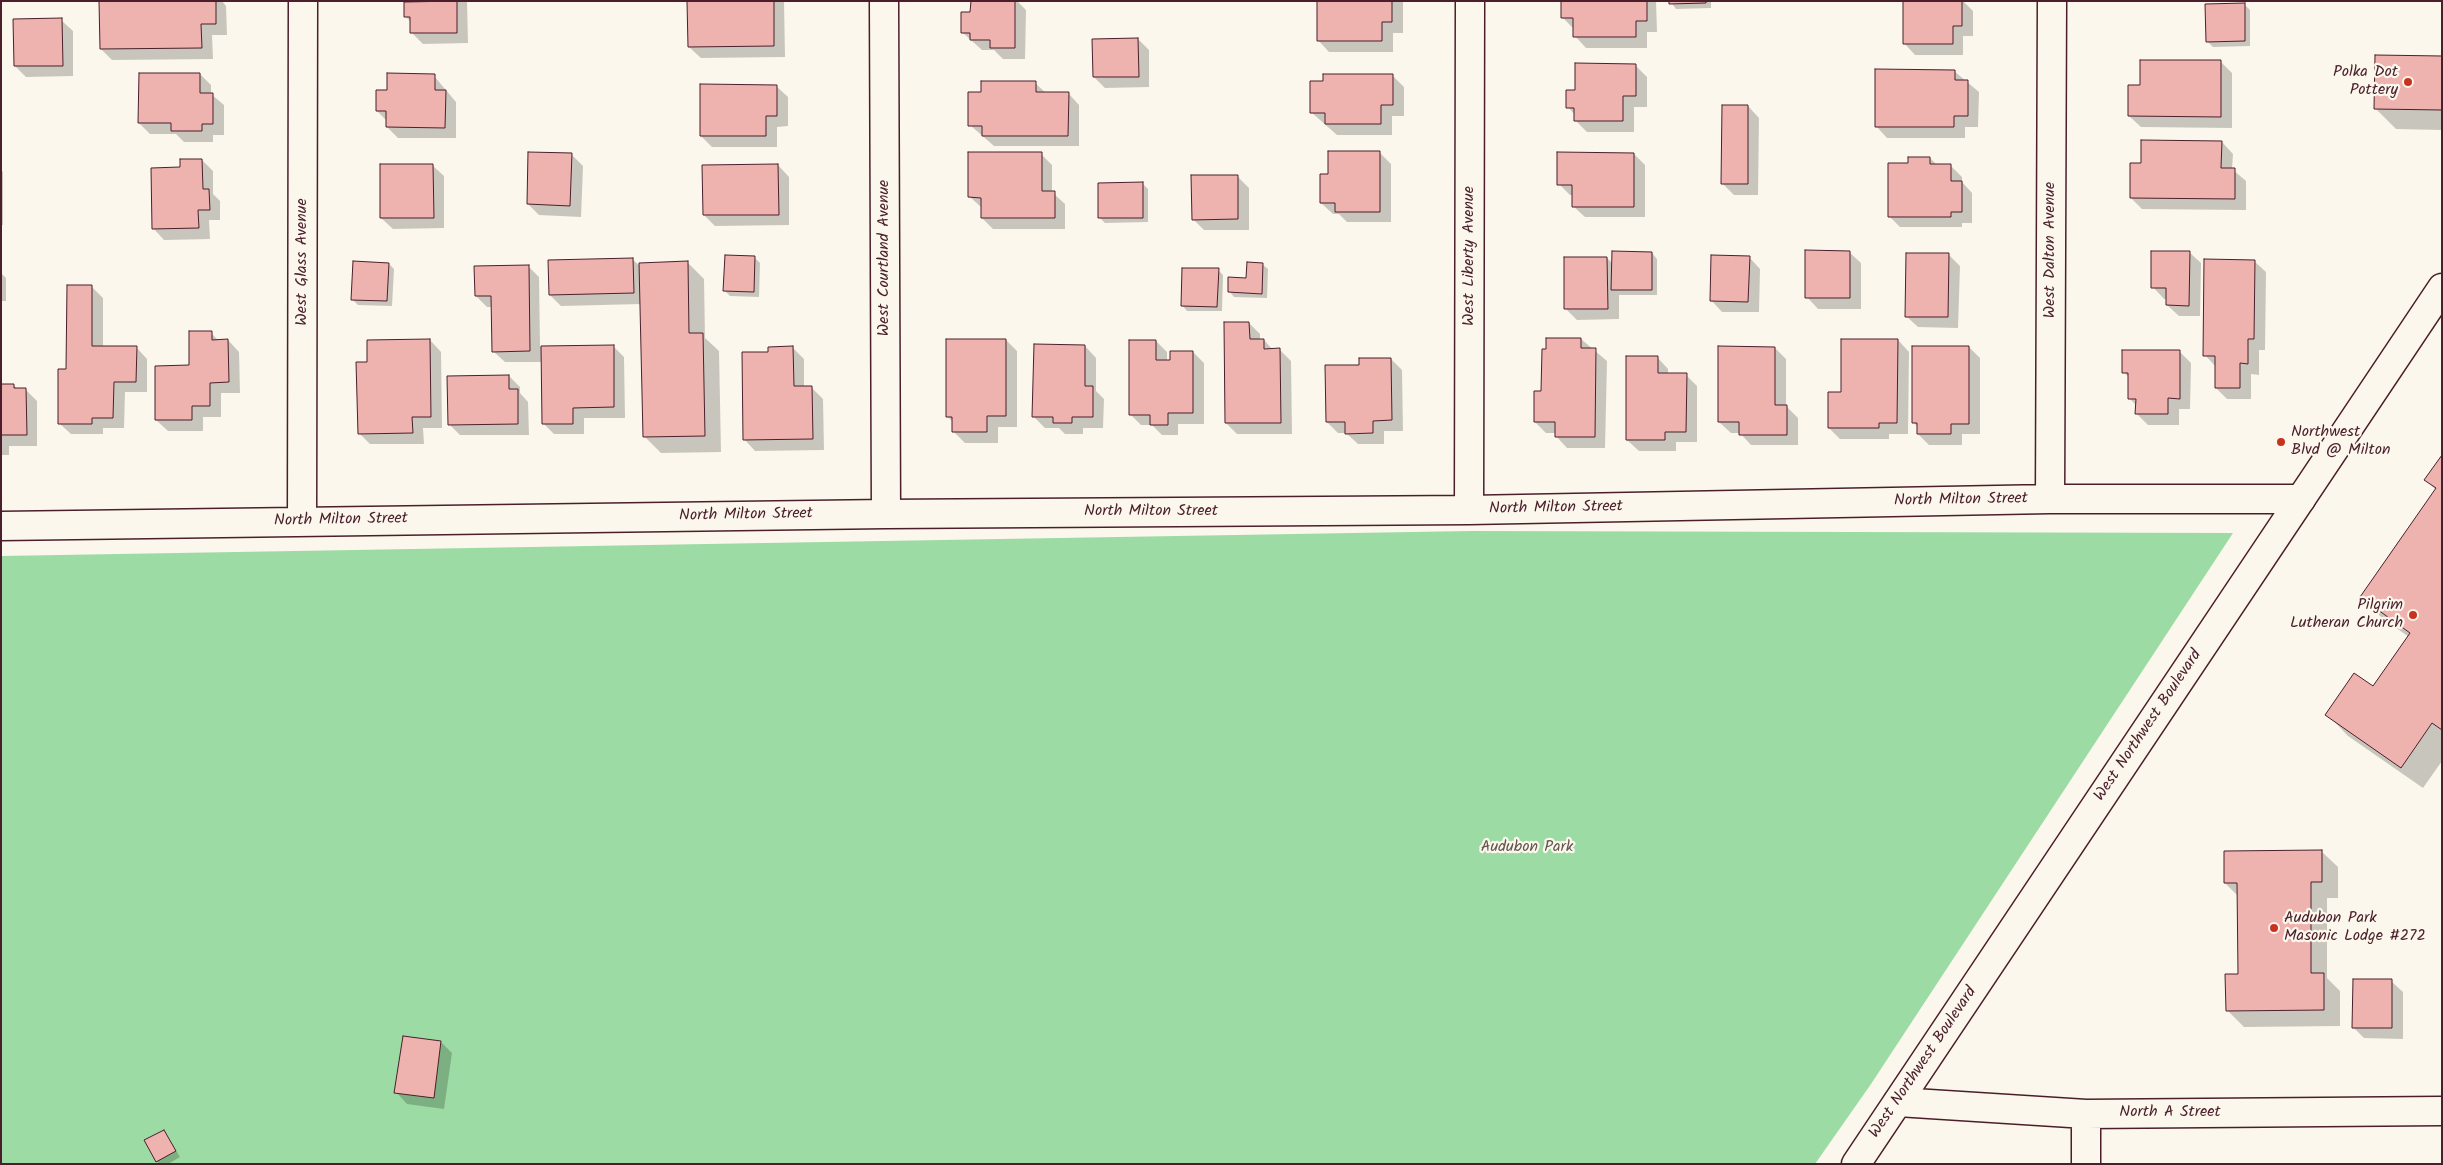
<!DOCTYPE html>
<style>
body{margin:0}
#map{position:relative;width:2443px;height:1165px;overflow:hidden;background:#fbf7ec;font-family:Kalam,sans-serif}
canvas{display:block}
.frame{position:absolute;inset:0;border:2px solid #4a1f2b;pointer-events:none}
</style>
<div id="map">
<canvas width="2443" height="1165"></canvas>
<div class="frame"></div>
</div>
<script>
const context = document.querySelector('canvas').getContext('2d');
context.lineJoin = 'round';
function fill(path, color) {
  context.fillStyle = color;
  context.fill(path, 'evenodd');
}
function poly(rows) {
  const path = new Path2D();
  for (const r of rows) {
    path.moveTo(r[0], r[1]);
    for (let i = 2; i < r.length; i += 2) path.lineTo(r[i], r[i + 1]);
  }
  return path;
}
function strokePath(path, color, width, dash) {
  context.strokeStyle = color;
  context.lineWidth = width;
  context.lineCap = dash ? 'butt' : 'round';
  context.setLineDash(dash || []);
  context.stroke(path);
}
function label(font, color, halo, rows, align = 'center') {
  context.font = font + ' Kalam,sans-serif';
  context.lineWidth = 4.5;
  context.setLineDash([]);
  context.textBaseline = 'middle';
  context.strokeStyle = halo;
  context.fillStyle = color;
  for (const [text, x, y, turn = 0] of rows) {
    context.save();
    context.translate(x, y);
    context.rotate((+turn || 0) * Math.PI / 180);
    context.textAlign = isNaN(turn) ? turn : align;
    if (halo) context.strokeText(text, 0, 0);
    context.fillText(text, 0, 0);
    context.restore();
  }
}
fill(poly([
 [1471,531,2233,533,1871,1084,1815,1164,1,1164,1,556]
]), '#9cdba3');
fill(poly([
 [101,1,222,1,226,6,227,35,212,35,213,59,112,60,101,49],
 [414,1,467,1,468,43,423,44,412,33,412,23,405,16],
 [688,1,784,1,785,57,701,58,689,47],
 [972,1,1017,1,1026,10,1025,59,1003,59,994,50,982,50,963,33,972,13],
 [1318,1,1403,1,1403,33,1393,33,1393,52,1329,52,1318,40],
 [1574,1,1656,1,1657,32,1647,32,1647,48,1586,48,1575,36,1574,29,1562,17],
 [1670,1,1711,1,1711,8,1676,9],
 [1904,1,1963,1,1973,11,1973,36,1963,36,1963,55,1915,55,1904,43],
 [2244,4,2250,10,2250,46,2213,47,2207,41],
 [61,20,73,31,73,76,26,77,15,66],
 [1138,39,1149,50,1149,87,1105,88,1094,77],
 [2442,58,2442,130,2396,129,2375,108],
 [2221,62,2232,73,2232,128,2141,127,2129,116,2142,86],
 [1636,66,1647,77,1647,107,1634,107,1634,132,1587,132,1575,120,1575,115,1568,107,1577,91],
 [1954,71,1979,92,1978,127,1965,127,1965,138,1887,138,1876,126],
 [200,74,211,85,211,94,224,105,224,135,213,135,213,142,184,142,176,134,150,134,139,123],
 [434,76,456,102,456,138,398,138,387,127,387,121,377,111,388,91],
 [1393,76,1404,87,1404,116,1392,116,1392,135,1337,135,1311,112],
 [1035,83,1046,93,1068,93,1079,105,1079,146,994,146,970,125,982,93],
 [776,86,788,97,788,126,777,127,777,147,712,147,701,136],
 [1748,106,1759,118,1758,195,1734,195,1723,184],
 [2222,142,2233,154,2232,169,2246,181,2246,210,2142,209,2131,198,2142,165],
 [1379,152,1391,164,1391,222,1347,222,1339,214,1333,214,1321,203,1330,175],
 [1041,154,1052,165,1052,192,1065,204,1065,229,993,229,982,218,982,208,970,197],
 [1634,154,1645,165,1645,217,1585,217,1573,206,1573,195,1570,195,1559,184],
 [572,155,583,166,581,217,539,215,528,204],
 [1930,158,1937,165,1950,165,1962,177,1962,182,1972,193,1972,223,1962,223,1962,227,1900,227,1889,216,1909,165],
 [202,160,213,171,213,194,220,201,220,220,209,220,210,239,164,240,153,228,181,168],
 [432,165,444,176,444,228,393,229,381,218],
 [778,165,789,177,789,225,715,226,704,215],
 [1,170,3,172,3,225,1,225],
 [1237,176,1249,188,1249,230,1204,230,1193,219],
 [1142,183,1148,189,1148,222,1105,223,1100,218],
 [1849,252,1861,263,1861,309,1818,309,1807,297],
 [2189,252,2201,263,2200,316,2179,316,2167,305,2167,299,2164,299,2153,287],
 [1652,253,1657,259,1657,295,1619,295,1619,319,1577,320,1566,309,1607,258,1613,264],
 [1948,254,1960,266,1958,328,1918,327,1906,316],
 [754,257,760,263,759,297,730,296,724,290],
 [1749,257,1760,269,1759,312,1722,312,1711,300],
 [633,260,641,267,688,263,704,279,705,338,719,351,721,452,661,453,644,436,641,304,561,306,550,295],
 [2254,261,2266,272,2265,350,2259,350,2259,375,2251,374,2251,399,2227,399,2216,388,2216,367,2205,355],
 [389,264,394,269,392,306,358,305,353,300],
 [1262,264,1268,269,1267,298,1234,297,1229,291,1247,280],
 [528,266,539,277,540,347,613,346,624,357,625,418,584,418,584,434,554,434,543,423,542,362,505,362,493,351,492,307,487,307,476,296],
 [1218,270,1223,275,1222,311,1187,311,1182,305],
 [1,273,6,278,6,301,1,301],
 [92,287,103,298,103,347,136,347,147,359,147,392,125,392,124,428,103,428,103,434,71,434,59,423],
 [1249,323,1260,334,1260,340,1264,340,1273,350,1280,350,1291,361,1292,434,1237,434,1226,423],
 [211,333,219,341,228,340,239,352,240,393,221,393,221,417,203,417,203,431,168,431,156,420],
 [1581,339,1607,361,1605,448,1567,448,1556,436,1556,433,1546,433,1535,422,1542,392],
 [430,340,441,352,442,428,423,428,424,444,370,444,359,433,369,363],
 [1006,340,1017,351,1017,427,998,427,998,443,965,443,954,432,954,423,947,416],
 [1898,340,1909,352,1908,434,1889,434,1889,439,1840,439,1829,428,1842,393],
 [1156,341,1167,352,1167,362,1193,352,1204,363,1204,424,1178,424,1178,435,1162,435,1152,425,1141,425,1130,414],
 [1085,346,1096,358,1096,391,1104,399,1103,428,1083,428,1083,434,1065,434,1059,428,1045,428,1033,416],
 [792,347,804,359,804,388,812,388,823,399,824,450,755,451,744,439,770,353],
 [1969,347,1980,358,1980,434,1962,434,1962,445,1929,445,1918,434,1918,427,1913,422],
 [1775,348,1786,359,1786,406,1798,418,1798,445,1751,445,1740,433,1731,433,1719,422],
 [2180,352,2191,363,2190,409,2179,409,2179,425,2148,425,2137,414,2137,406,2129,398,2129,378,2124,372],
 [1657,357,1668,369,1668,375,1686,375,1697,386,1697,442,1676,442,1676,451,1639,451,1627,440],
 [1391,359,1402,370,1403,431,1384,431,1384,444,1358,444,1346,433,1338,433,1327,422,1360,366],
 [509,376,520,387,520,393,528,402,529,435,460,435,449,424],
 [1,385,13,385,18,389,25,389,37,401,37,446,9,446,9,455,1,455],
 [2442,457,2442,761,2423,788,2348,736,2327,714,2373,688,2409,637,2382,618,2361,597,2436,490,2426,480],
 [2321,851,2338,867,2338,898,2327,898,2327,978,2340,991,2340,1026,2244,1027,2227,1010,2239,975,2238,896,2225,883],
 [2391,981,2403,992,2403,1039,2364,1038,2353,1027],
 [441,1042,452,1053,444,1109,407,1104,396,1092],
 [164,1131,180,1157,168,1164,159,1164,157,1161]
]), '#0003');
const building = poly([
 [99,1,216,1,216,24,201,24,202,48,100,49,99,1],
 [457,1,457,33,410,33,410,17,404,17,404,2,457,1],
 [687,1,774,1,774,46,688,47,687,1],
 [971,1,1015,1,1015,48,990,48,990,40,970,40,970,33,961,33,961,12,970,12,971,1],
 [1317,1,1392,1,1392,22,1382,22,1382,41,1317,41,1317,1],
 [1561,1,1647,1,1647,21,1636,21,1636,37,1573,37,1573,18,1561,18,1561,1],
 [1669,1,1706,1,1706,3,1669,4,1669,1],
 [1903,1,1962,1,1962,26,1953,26,1953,44,1903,44,1903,1],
 [2245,3,2245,41,2206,42,2205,4,2245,3],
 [62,18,63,66,14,66,13,19,62,18],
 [1138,38,1139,77,1093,77,1092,39,1138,38],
 [2375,55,2442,56,2442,110,2374,109,2375,55],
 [2140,60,2221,60,2221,117,2128,116,2128,85,2140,85,2140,60],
 [1575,63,1636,64,1636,96,1623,96,1623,121,1574,121,1574,108,1566,108,1566,90,1575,90,1575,63],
 [1875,69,1955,70,1955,80,1968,80,1968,116,1954,116,1954,127,1875,127,1875,69],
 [139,73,200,73,200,93,213,93,213,124,202,124,202,131,171,131,171,123,138,123,139,73],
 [387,73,435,74,435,90,446,90,445,128,386,127,386,111,376,111,376,90,387,90,387,73],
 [1323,74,1393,74,1393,105,1381,105,1381,124,1325,124,1325,113,1310,113,1310,81,1323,81,1323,74],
 [981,81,1036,81,1036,92,1069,92,1068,136,982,136,982,126,968,126,968,92,981,92,981,81],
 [700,84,777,85,777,116,766,116,766,136,700,136,700,84],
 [1722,105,1748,105,1748,184,1721,184,1722,105],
 [2141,140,2222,141,2221,168,2235,168,2235,199,2130,198,2130,163,2141,163,2141,140],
 [1328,151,1380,151,1380,212,1335,212,1335,203,1320,203,1320,174,1328,174,1328,151],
 [528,152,572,153,570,206,527,204,528,152],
 [968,152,1042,152,1042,191,1055,191,1055,218,981,218,981,198,968,197,968,152],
 [1557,152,1634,153,1634,207,1572,207,1572,185,1557,185,1557,152],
 [1908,157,1930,157,1930,164,1951,164,1951,181,1962,181,1962,212,1951,212,1951,217,1888,217,1888,163,1908,163,1908,157],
 [180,159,202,159,203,189,209,189,210,210,198,210,199,228,152,229,151,168,180,167,180,159],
 [380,164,433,164,434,218,380,218,380,164],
 [778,164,779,215,703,215,702,165,778,164],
 [1191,175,1238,175,1238,219,1192,220,1191,175],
 [1143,182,1143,218,1098,218,1098,183,1143,182],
 [1805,250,1850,251,1850,298,1805,298,1805,250],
 [1612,251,1652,252,1652,290,1611,290,1612,251],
 [2151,251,2190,251,2189,306,2166,305,2166,288,2151,288,2151,251],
 [1906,253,1949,253,1948,317,1905,317,1906,253],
 [725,255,755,256,754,292,723,291,725,255],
 [1711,255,1750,256,1748,302,1710,301,1711,255],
 [1564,257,1607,257,1608,309,1564,309,1564,257],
 [633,258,634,293,549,295,548,260,633,258],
 [2204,259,2255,260,2254,339,2248,339,2248,364,2240,363,2240,388,2215,388,2215,356,2203,356,2204,259],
 [353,261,389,263,387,301,351,300,353,261],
 [688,261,689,333,703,333,705,436,643,437,639,263,688,261],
 [1247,262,1263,263,1262,294,1228,292,1228,277,1246,278,1247,262],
 [529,265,530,351,492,352,491,296,475,296,474,266,529,265],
 [1182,268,1219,268,1217,307,1181,306,1182,268],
 [67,285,92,285,92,346,137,346,136,382,114,382,113,418,92,418,92,424,58,424,58,369,66,369,67,285],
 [1224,322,1249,322,1250,339,1264,339,1264,349,1280,348,1281,423,1225,423,1224,322],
 [189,331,212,331,212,340,228,339,229,382,210,383,210,406,192,406,192,420,155,420,155,366,189,365,189,331],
 [1546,338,1581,338,1581,348,1596,348,1595,437,1555,437,1555,422,1534,422,1534,391,1541,391,1542,349,1546,349,1546,338],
 [430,339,431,417,412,417,413,433,358,434,356,362,367,362,367,340,430,339],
 [946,339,1006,339,1006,416,987,416,987,432,952,432,952,417,946,417,946,339],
 [1841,339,1898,339,1897,423,1879,423,1879,428,1828,428,1828,392,1841,392,1841,339],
 [1129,340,1156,340,1156,360,1170,360,1170,351,1193,351,1193,413,1168,413,1168,425,1150,425,1150,415,1129,415,1129,340],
 [1034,344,1085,345,1085,386,1093,386,1093,417,1072,417,1072,423,1053,423,1053,417,1032,417,1034,344],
 [614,345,614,407,573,408,573,424,542,424,541,346,614,345],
 [793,346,794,386,812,386,813,439,743,440,742,352,768,352,768,347,793,346],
 [1718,346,1775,347,1775,405,1787,405,1787,435,1739,435,1739,422,1718,422,1718,346],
 [1912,346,1969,346,1969,424,1951,424,1951,434,1917,434,1917,423,1912,423,1912,346],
 [2122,350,2180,350,2180,399,2168,398,2168,414,2135,414,2136,399,2128,399,2128,373,2122,373,2122,350],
 [1626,356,1658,356,1658,373,1687,373,1686,432,1665,432,1665,440,1626,440,1626,356],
 [1359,358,1391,358,1392,420,1373,421,1373,433,1345,434,1345,422,1326,422,1325,365,1359,365,1359,358],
 [509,375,509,389,518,389,518,424,448,425,447,376,509,375],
 [1,384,14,384,14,388,26,388,27,435,1,435,1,384],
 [2442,455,2442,730,2432,723,2401,768,2325,715,2354,673,2373,686,2410,633,2360,597,2436,488,2424,480,2442,455],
 [2322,850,2322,882,2311,882,2311,973,2324,973,2324,1010,2226,1011,2225,974,2238,974,2237,883,2224,883,2224,851,2322,850],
 [2353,979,2392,979,2392,1028,2352,1028,2353,979],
 [403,1036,441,1041,434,1098,394,1093,403,1036],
 [164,1130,176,1151,156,1162,144,1140,164,1130]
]);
fill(building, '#eeb2af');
strokePath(building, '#4a1f2b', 1);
const minor = poly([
 [884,1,886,514],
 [2050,499,2052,1],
 [1469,510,1470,1],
 [302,522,303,1],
 [1,526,886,514,1469,510,2050,499,2301,499],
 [1898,1102,2086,1114,2442,1111],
 [2086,1164,2086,1114]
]);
const secondary = poly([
 [1856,1164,2442,288]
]);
strokePath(minor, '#4a1f2b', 31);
strokePath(secondary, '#4a1f2b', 31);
strokePath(minor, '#fbf7ec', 28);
strokePath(secondary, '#fbf7ec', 28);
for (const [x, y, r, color] of [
 [2408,82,5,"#c8321e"],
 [2281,442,5,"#c8321e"],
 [2413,615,5,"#c8321e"],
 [2274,928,5,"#c8321e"]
]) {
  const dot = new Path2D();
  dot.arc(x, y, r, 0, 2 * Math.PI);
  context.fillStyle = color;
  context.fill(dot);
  strokePath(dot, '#fbf7ec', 2);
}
label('16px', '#4a1f2b', '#fbf7ec', [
 ["Polka Dot",2398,73],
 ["Pottery",2398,91],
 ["Northwest",2291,433,"left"],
 ["Blvd @ Milton",2291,451,"left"],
 ["Pilgrim",2403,606],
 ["Lutheran Church",2403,624],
 ["Audubon Park",2284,919,"left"],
 ["Masonic Lodge #272",2284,937,"left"]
], 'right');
label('16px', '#4a1f2b', '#fbf7ec', [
 ["West Dalton Avenue",2051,250,-90],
 ["West Liberty Avenue",1470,256,-90],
 ["West Courtland Avenue",885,258,-90],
 ["West Glass Avenue",303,262,-90],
 ["North Milton Street",1961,501,-1],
 ["North Milton Street",1556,509,-1],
 ["North Milton Street",1151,512],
 ["North Milton Street",746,516,-1],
 ["North Milton Street",341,521,-1],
 ["West Northwest Boulevard",2149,726,-56],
 ["West Northwest Boulevard",1924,1063,-56],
 ["North A Street",2170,1113]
]);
label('16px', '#63574f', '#fbf7ec', [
 ["Audubon Park",1527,848]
]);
</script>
